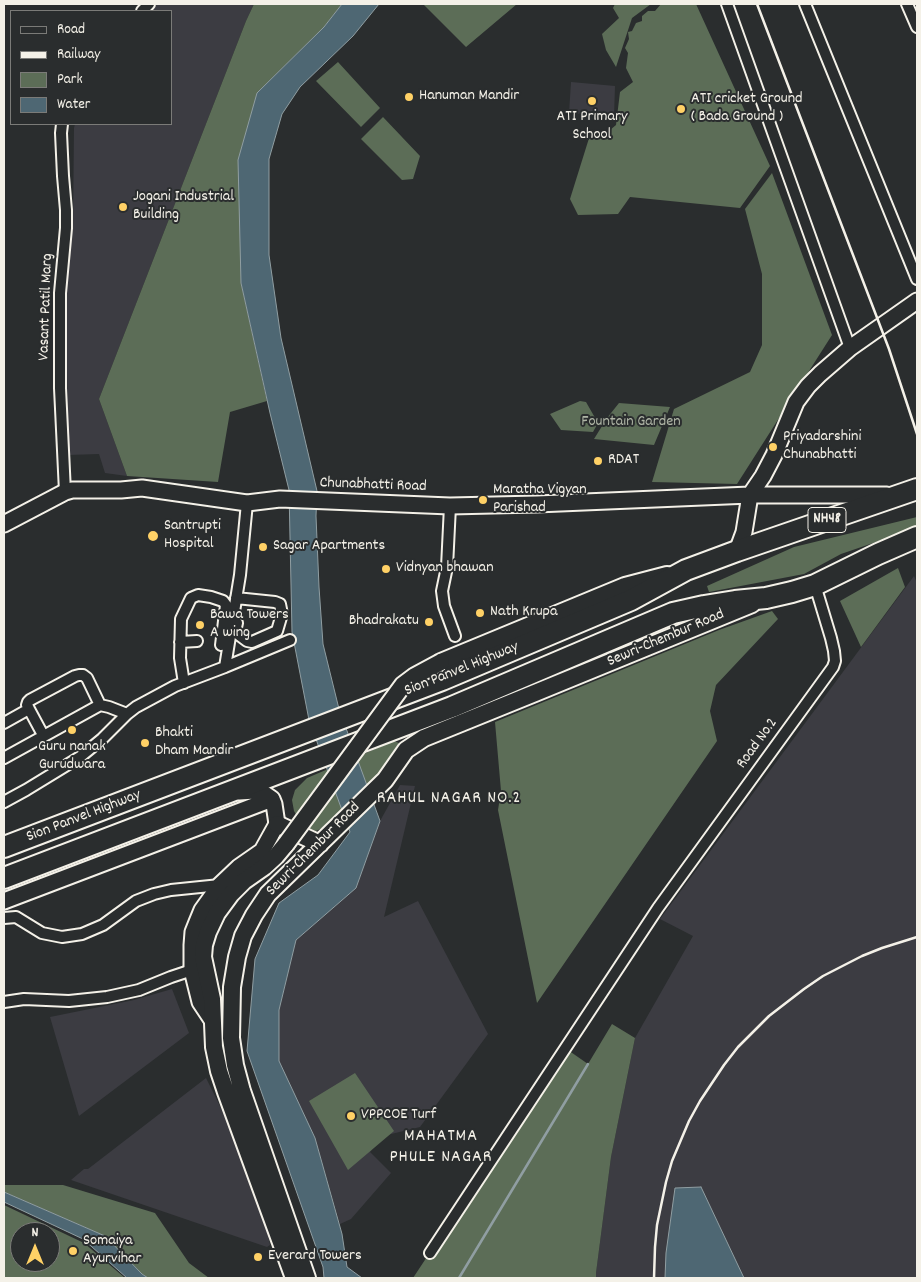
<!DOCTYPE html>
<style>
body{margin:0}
#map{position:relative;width:921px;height:1282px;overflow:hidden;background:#2a2d2e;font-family:Dekko,sans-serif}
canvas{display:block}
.frame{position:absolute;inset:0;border:5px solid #f4f1e8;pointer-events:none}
.legend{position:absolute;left:10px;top:10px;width:162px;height:115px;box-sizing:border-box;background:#2a2d2e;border:1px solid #7b7b78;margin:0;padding:6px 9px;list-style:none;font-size:15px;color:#f4f1e8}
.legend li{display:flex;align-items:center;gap:10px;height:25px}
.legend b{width:25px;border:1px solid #7b7b78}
.north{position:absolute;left:10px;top:1222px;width:50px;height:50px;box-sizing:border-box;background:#2a2d2e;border:1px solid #7b7b78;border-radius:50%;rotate:0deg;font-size:14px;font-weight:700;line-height:20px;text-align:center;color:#f4f1e8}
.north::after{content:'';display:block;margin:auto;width:18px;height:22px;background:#ffd166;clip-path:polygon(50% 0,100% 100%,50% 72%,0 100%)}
</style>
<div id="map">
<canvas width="921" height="1282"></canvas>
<div class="frame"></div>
<ul class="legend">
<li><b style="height:6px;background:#2a2d2e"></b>Road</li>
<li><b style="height:6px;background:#f4f1e8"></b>Railway</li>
<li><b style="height:14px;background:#5c6d57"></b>Park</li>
<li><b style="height:14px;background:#4e6773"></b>Water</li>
</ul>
<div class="north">N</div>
</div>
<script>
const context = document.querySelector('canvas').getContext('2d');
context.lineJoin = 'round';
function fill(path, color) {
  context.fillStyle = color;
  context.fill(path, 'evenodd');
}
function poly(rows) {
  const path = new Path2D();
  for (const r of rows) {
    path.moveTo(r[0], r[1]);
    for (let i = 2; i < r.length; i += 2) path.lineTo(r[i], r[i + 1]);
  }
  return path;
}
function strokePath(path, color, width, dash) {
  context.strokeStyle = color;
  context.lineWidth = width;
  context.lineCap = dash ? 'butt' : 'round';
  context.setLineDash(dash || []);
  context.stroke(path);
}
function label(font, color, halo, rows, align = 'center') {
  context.font = font + ' Dekko,sans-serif';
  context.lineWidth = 4;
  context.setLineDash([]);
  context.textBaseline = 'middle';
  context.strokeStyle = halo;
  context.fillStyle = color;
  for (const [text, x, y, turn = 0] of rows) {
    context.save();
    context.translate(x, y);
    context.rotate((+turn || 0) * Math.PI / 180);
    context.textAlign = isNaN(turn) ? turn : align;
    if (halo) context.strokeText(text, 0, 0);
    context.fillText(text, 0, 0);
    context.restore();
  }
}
fill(poly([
 [155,4,254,4,246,21,99,399,127,476,105,473,99,454,68,455,66,288,73,224,74,128,75,124,171,124,171,11,145,11],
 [571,82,615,86,614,116,569,113],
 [914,576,917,583,917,1278,596,1278,596,1273,611,1157,635,1038,693,936,660,919],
 [400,785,415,786,384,917,418,901,488,1034,420,1127,383,1136,370,1152,391,1173,351,1219,340,1224,315,1138,279,1062,279,1010,296,940,356,888,380,821],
 [172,989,189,1033,79,1116,50,1017,134,1000],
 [206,1078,235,1136,264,1214,270,1245,267,1247,71,1180,84,1169,88,1169]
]), '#3c3c42');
fill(poly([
 [254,4,342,4,324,27,257,93,241,283,267,401,230,412,218,482,127,476,99,399,246,21],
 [423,4,517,4,466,47],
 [615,4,651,4,632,18,616,67,606,50,602,34,619,18,613,8],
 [661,4,696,4,770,166,740,208,630,197,618,214,578,215,570,199,590,135,610,130,616,125,620,92,633,82,626,68,628,53,625,48,629,39,628,32,632,31,636,23,642,21,642,16,648,11,655,11],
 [338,62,380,108,361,127,316,81],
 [383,117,420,156,413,179,402,180,361,139],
 [772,173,832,335,737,484,652,482,674,409,750,372,762,345,762,274,745,209],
 [580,401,586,402,598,423,593,432,561,430,550,414],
 [619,403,670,407,654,445,594,439,607,418],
 [917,517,917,528,841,554,804,574,709,592,707,586,794,547],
 [898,568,905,587,861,647,840,601],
 [772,611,778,619,716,685,710,711,717,741,537,1003,498,810,501,791,495,722,719,630],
 [394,741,399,743,373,781,331,824,316,831,308,828,299,820,294,811,292,800,295,790,307,778],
 [612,1024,635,1038,611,1157,596,1273,596,1278,413,1278,565,1048,588,1064],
 [355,1073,394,1131,348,1170,309,1101],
 [4,1185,63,1185,155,1213,189,1263,209,1278,148,1278,142,1274,105,1236,4,1192],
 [4,1205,84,1243,125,1278,4,1278],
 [20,1232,50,1232,50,1262,20,1262]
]), '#5c6d57');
const water = poly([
 [342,4,379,4,353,36,300,87,282,114,269,159,269,255,281,338,317,491,316,516,319,587,323,644,339,709,380,821,356,888,296,940,279,1010,279,1061,315,1138,342,1234,347,1267,362,1278,324,1278,323,1267,247,1051,255,959,279,903,318,875,350,832,309,720,292,632,289,490,270,413,241,283,238,160,257,93,324,27,342,4],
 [701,1187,744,1278,665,1278,666,1253,675,1188,701,1187],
 [4,1192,105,1236,142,1274,148,1278,127,1278,83,1239,4,1202,4,1192]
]);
fill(water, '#4e6773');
strokePath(water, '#909ea2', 1);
strokePath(poly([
 [459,1278,588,1064]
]), '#909ea2', 2.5);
const street = poly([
 [727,4,850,348],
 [805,4,917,279],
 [907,4,917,27],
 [142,11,149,4],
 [62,124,61,133,63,176,66,210,66,228,60,293,60,388,65,492],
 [450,506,447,567,442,591,444,606,455,636],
 [236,598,275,602,280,604,282,614,277,631,252,642,247,641,235,632,237,623],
 [180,642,197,641],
 [221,645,223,629],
 [225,667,290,640],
 [184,683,180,658,181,619,191,598,198,595,211,597,223,601,226,605,223,629,231,631],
 [29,709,43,735],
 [4,723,29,709,27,705,28,702,30,700,75,676,79,675,83,675,87,678,100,705,109,707,127,714],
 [4,758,100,705],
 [4,802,26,790,80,757,102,739,127,714,136,707,175,686,225,667,240,575,247,503],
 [4,918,16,917,42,933,62,937,82,934,103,925,136,901,154,894,171,890,220,885],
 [4,1002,24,999,69,1001,107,997,139,990,171,977,192,970],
 [430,1253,658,908,833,667,835,661,834,651,831,638,815,585]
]);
const secondary = poly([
 [4,524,65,492,72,490,121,490,142,488,247,503,280,499,450,506,537,504,750,495,887,495],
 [737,551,744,532,750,495,763,476,774,455,796,402,808,386,820,374,850,348,917,301],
 [4,901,272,799],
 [212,1020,200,1002,192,970,192,945,193,932,197,922,202,910,220,885,239,867,262,851,277,824,274,804,272,799,262,792,255,791,239,792]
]);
const primary = poly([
 [441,662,625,586,667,575],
 [277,824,320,844],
 [286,844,276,856,264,867,244,881,231,894,217,913,208,932,204,945,203,957,212,999,214,1047,219,1071,226,1092,294,1278],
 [307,1278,242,1091,235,1065,231,1038,232,987,237,957,243,936,254,915,268,894,385,780,406,750,424,738,535,693,752,604]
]);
const highway = poly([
 [4,847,442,680,631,600,686,570,737,551,917,489],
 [4,878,452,707,673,613,704,606,735,601,766,598,792,592,815,585,878,554,917,537]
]);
strokePath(street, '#f4f1e8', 14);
strokePath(secondary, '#f4f1e8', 19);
strokePath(primary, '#f4f1e8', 20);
strokePath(highway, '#f4f1e8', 24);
strokePath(street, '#2a2d2e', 10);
strokePath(secondary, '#2a2d2e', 15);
strokePath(primary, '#2a2d2e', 16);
strokePath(highway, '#2a2d2e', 20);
strokePath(poly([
 [757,4,889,349,917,434],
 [654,1278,655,1247,657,1225,666,1182,672,1161,689,1121,700,1101,724,1065,738,1047,769,1016,804,989,823,976,862,956,882,948,917,937]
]), '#f4f1e8', 2.5);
const primaryBridge = poly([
 [286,844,403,685,415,676,441,662]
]);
strokePath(primaryBridge, '#f4f1e8', 20, []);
strokePath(primaryBridge, '#2a2d2e', 16);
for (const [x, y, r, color] of [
 [409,97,5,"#ffd166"],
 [592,101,5,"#ffd166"],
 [681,109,5,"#ffd166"],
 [123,207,5,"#ffd166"],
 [773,447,5,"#ffd166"],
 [598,461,5,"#ffd166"],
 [483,500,5,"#ffd166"],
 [153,536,6,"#ffd166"],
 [263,547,5,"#ffd166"],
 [386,569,5,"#ffd166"],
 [480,613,5,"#ffd166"],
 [429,622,5,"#ffd166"],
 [200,625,5,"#ffd166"],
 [72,730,5,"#ffd166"],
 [145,743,5,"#ffd166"],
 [351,1116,5,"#ffd166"],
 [73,1251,5,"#ffd166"],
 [258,1257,5,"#ffd166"]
]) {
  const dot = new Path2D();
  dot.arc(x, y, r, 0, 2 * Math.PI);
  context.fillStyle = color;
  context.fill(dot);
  strokePath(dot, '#2a2d2e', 2);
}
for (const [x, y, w] of [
 [827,520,38]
]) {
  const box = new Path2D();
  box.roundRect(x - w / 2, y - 12.5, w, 25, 4);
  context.fillStyle = '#2a2d2e';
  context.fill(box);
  strokePath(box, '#f4f1e8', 1);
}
label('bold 15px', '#f4f1e8', null, [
 ["NH48",827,520]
]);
label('16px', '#f4f1e8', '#2a2d2e', [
 ["Hanuman Mandir",419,97],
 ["ATI cricket Ground",691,100],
 ["( Bada Ground )",691,118],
 ["ATI Primary",592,118,"center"],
 ["School",592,136,"center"],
 ["Jogani Industrial",133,198],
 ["Building",133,216],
 ["Priyadarshini",783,438],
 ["Chunabhatti",783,456],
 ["RDAT",608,461],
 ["Maratha Vigyan",493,491],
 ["Parishad",493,509],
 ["Santrupti",164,527],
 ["Hospital",164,545],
 ["Sagar Apartments",273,547],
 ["Vidnyan bhawan",396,569],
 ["Nath Krupa",490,613],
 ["Bawa Towers",210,616],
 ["A wing",210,634],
 ["Bhadrakatu",419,622,"right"],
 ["Bhakti",155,734],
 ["Dham Mandir",155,752],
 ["Guru nanak",72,748,"center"],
 ["Gurudwara",72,766,"center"],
 ["VPPCOE Turf",361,1116],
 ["Somaiya",83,1242],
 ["Ayurvihar",83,1260],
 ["Everard Towers",268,1257]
], 'left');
label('16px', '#f4f1e8', '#2a2d2e', [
 ["Vasant Patil Marg",47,307,-88],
 ["Chunabhatti Road",373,486,2],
 ["Sewri-Chembur Road",666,639,-23],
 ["Sion Panvel Highway",462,670,-22],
 ["Road No.2",758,744,-54],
 ["Sion Panvel Highway",84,817,-21],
 ["Sewri-Chembur Road",314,850,-45]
]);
label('16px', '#b0b6a7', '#2a2d2e', [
 ["Fountain Garden",631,423]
]);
context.letterSpacing = '1px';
label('18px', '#f4f1e8', '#2a2d2e', [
 ["RAHUL NAGAR NO.2",449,800],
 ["MAHATMA",441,1138],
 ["PHULE NAGAR",441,1159]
]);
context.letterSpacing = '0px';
</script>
